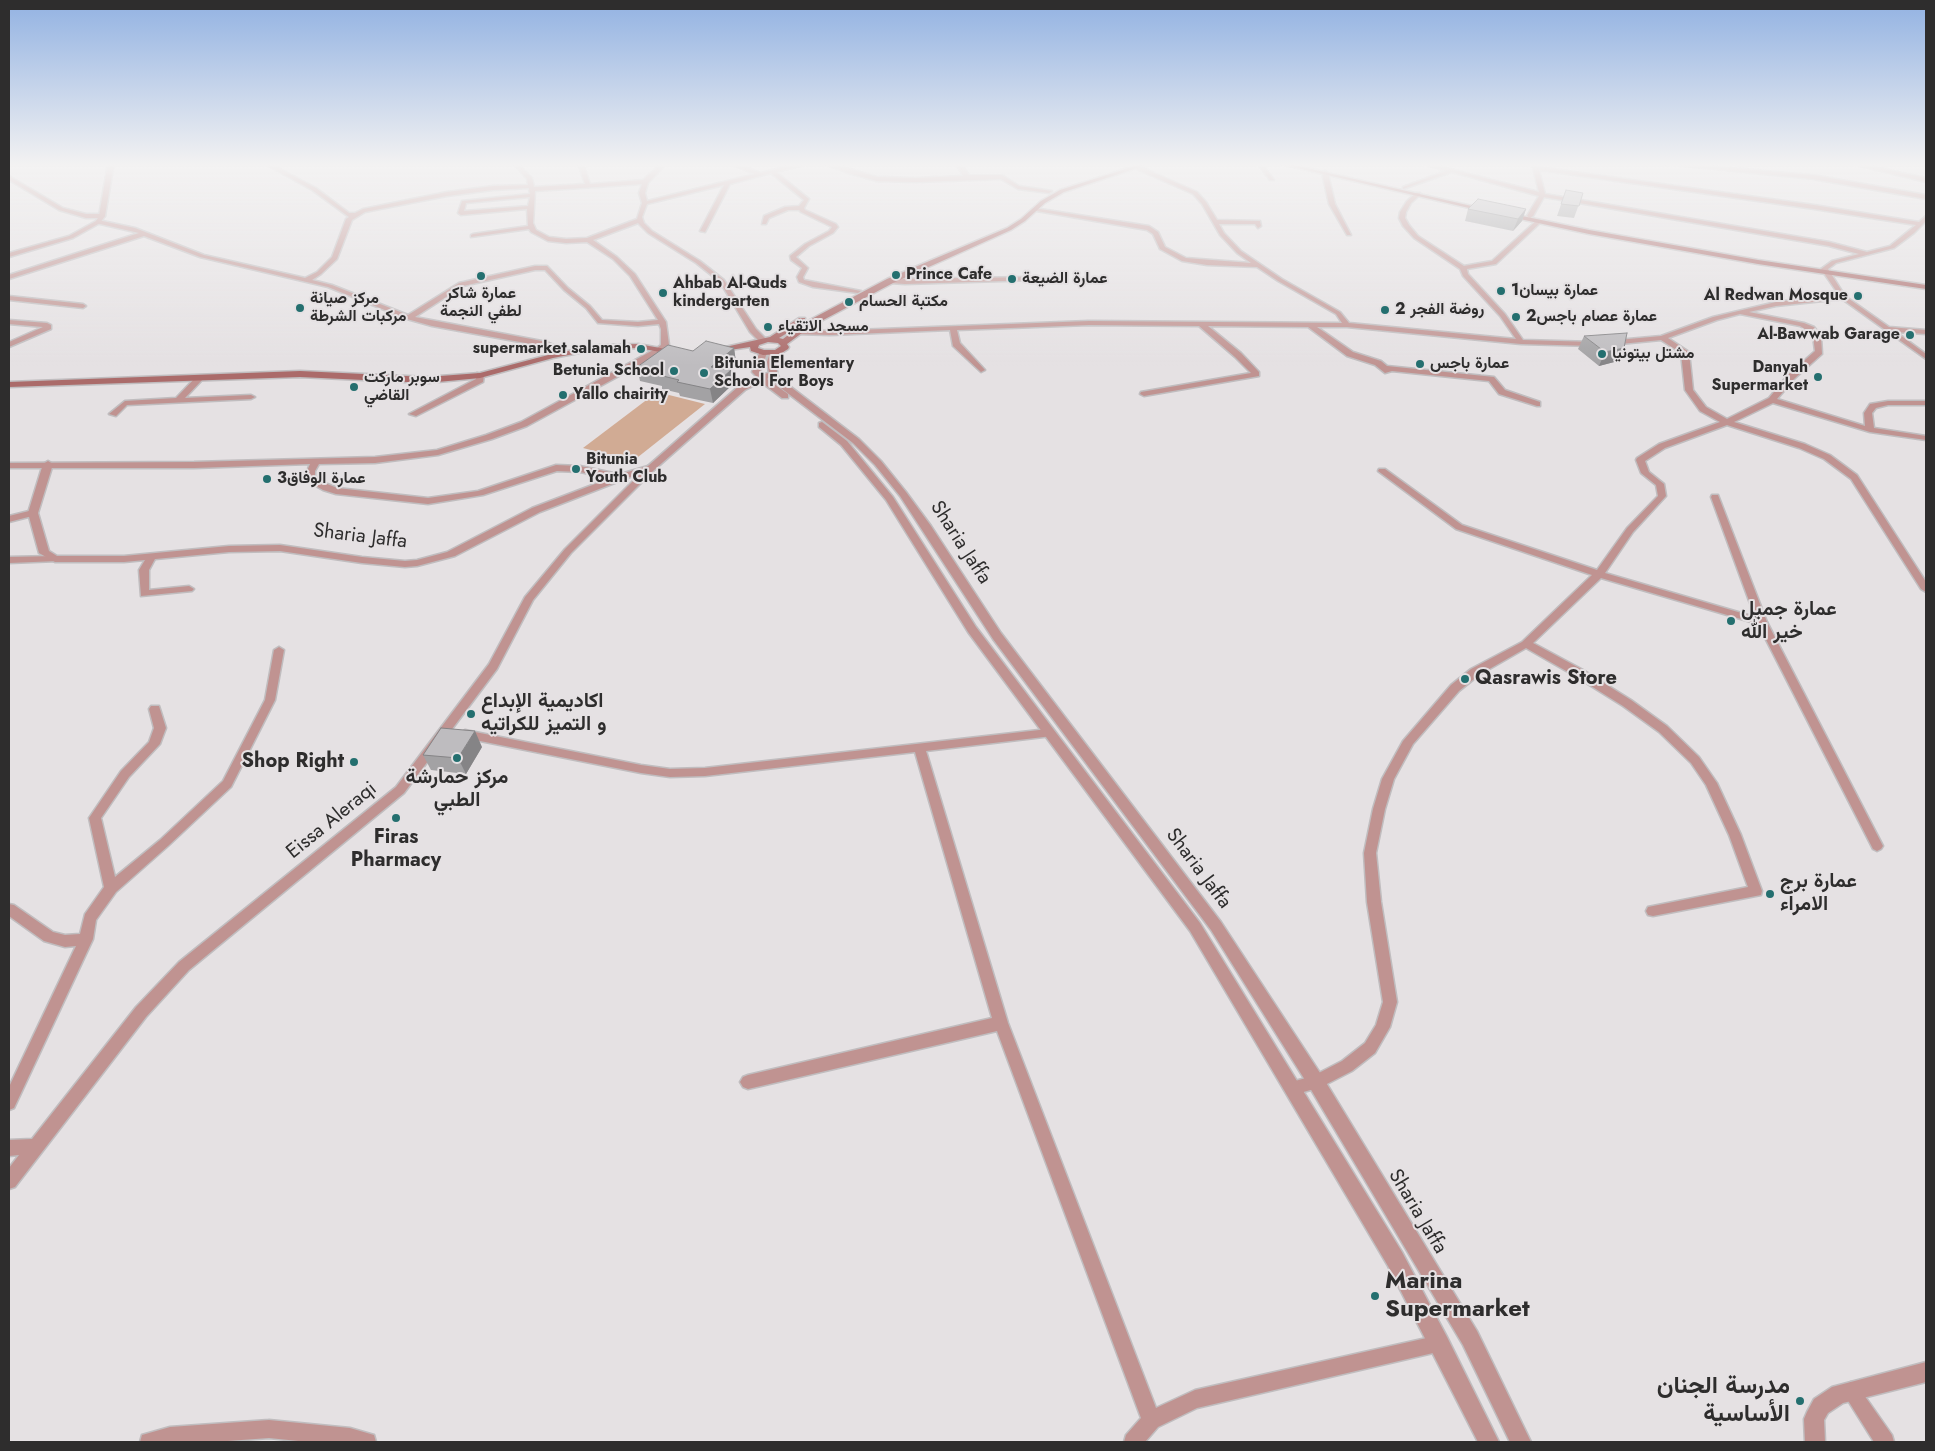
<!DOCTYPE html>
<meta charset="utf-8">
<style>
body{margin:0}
#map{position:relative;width:1935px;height:1451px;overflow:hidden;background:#e5e1e3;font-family:Jost,sans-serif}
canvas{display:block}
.frame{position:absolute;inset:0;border:10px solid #2e2d2d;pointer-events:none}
</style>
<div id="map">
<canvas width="1935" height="1451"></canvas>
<div class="frame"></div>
</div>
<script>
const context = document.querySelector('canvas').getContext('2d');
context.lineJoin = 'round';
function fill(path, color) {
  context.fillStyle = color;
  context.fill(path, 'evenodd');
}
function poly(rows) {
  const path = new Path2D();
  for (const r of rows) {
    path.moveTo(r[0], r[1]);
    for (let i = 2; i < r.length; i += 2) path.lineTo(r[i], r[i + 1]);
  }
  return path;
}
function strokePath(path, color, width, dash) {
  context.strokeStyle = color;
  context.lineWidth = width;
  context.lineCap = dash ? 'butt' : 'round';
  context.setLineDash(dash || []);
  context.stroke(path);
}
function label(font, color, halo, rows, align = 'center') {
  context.font = font + ' Jost,Vazirmatn,sans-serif';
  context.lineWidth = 4;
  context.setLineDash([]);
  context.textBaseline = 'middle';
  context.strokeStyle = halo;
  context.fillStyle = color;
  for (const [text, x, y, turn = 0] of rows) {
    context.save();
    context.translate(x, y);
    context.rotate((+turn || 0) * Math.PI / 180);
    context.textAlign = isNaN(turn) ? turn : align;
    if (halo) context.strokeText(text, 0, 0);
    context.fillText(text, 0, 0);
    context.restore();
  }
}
fill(poly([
 [657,392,705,404,633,461,583,448]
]), '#d1ab94');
const minor = poly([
 [263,163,269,163,316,188,349,213,355,213,363,209,447,192,493,186,528,185,527,179,513,163,517,163,532,178,534,187,585,184,578,163,583,163,590,184,643,180,662,163,667,163,648,183,645,193,647,201,755,174,728,163,734,163,761,173,802,163,808,163,808,164,776,172,809,199,804,208,805,210,836,224,838,227,833,233,809,246,796,257,808,268,803,277,804,280,861,291,858,293,813,287,799,282,797,277,802,268,791,260,790,256,805,244,829,231,832,227,801,212,799,210,788,210,769,218,766,224,762,224,764,216,785,207,799,206,804,200,771,173,730,184,705,232,700,231,724,185,647,204,642,217,644,223,652,231,700,261,724,280,756,329,767,340,766,342,760,342,750,332,720,282,696,263,648,233,638,223,593,240,617,257,635,274,666,322,669,345,663,352,527,426,492,439,438,455,375,463,319,464,315,471,315,476,320,481,337,488,428,498,478,491,556,465,580,466,623,475,624,477,620,480,580,472,557,471,483,495,428,504,336,494,323,490,314,485,307,477,307,471,310,464,194,468,9,468,9,463,194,462,375,457,437,450,486,435,521,422,657,348,661,345,661,329,659,324,638,326,598,323,586,308,564,290,545,270,535,270,463,286,415,317,547,342,567,351,568,353,564,355,542,346,432,326,407,319,328,287,200,257,144,236,9,279,9,275,139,233,96,223,96,221,98,220,135,228,204,255,305,278,317,272,332,257,346,219,349,217,312,190,263,163],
 [642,184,639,193,642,203,637,219,587,238,566,239,549,237,536,230,533,223,535,191,642,184],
 [529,188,530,194,462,201,458,213,461,215,527,209,528,226,473,234,471,235,471,237,529,229,531,232,548,241,566,243,587,242,613,259,630,276,658,320,638,322,602,320,590,306,568,288,547,266,535,266,459,283,408,315,332,285,312,280,321,274,337,259,352,220,365,212,447,196,493,190,529,188],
 [530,197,528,206,464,211,466,203,530,197],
 [823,163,830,163,877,177,916,178,963,176,956,163,961,163,969,175,1002,175,1019,186,1052,191,1049,193,1018,189,1001,179,916,182,877,181,848,173,823,163],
 [1257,163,1261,163,1274,180,1270,180,1257,163],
 [1420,163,1427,163,1539,192,1533,168,1530,163,1534,163,1538,167,1814,205,1919,222,1926,216,1926,221,1914,233,1894,248,1836,263,1828,269,1845,296,1889,327,1926,330,1926,334,1896,332,1926,354,1926,359,1842,299,1776,306,1749,312,1804,323,1814,327,1821,336,1822,354,1794,379,1777,399,1865,426,1864,413,1870,404,1888,401,1926,401,1926,405,1888,405,1876,408,1872,413,1874,428,1926,436,1926,440,1870,432,1773,403,1734,422,1805,444,1830,455,1857,475,1926,582,1926,592,1921,589,1851,479,1824,459,1799,448,1727,425,1665,448,1645,461,1649,472,1664,484,1666,496,1633,532,1605,573,1755,617,1711,497,1712,495,1718,495,1767,622,1883,846,1881,849,1877,851,1873,849,1758,624,1601,578,1533,643,1583,670,1631,700,1667,726,1699,757,1717,783,1741,835,1762,891,1761,895,1653,916,1648,915,1646,911,1648,907,1748,887,1729,835,1706,785,1691,763,1659,732,1623,706,1575,676,1526,648,1479,675,1459,691,1413,744,1394,779,1385,809,1376,853,1381,902,1397,1002,1390,1027,1375,1053,1352,1071,1321,1087,1293,1095,1288,1093,1285,1088,1288,1083,1313,1076,1342,1061,1365,1043,1376,1025,1383,1002,1367,902,1364,853,1373,809,1382,779,1403,741,1451,685,1471,669,1522,642,1592,575,1456,529,1378,471,1379,469,1385,469,1462,525,1597,570,1627,528,1658,496,1656,485,1641,473,1636,460,1637,458,1659,444,1720,422,1700,411,1685,390,1681,353,1661,340,1610,345,1606,343,1607,341,1661,336,1713,317,1776,302,1839,295,1821,269,1832,261,1859,254,1829,246,1544,197,1533,216,1530,218,1527,216,1539,196,1452,172,1403,189,1403,187,1446,171,1420,163],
 [1539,170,1814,209,1916,225,1890,246,1867,252,1829,242,1545,194,1539,170],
 [1740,314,1800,326,1808,331,1813,336,1815,351,1788,375,1769,398,1727,419,1706,407,1693,390,1689,352,1668,338,1717,320,1740,314],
 [1655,163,1670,163,1813,175,1926,195,1926,199,1813,179,1655,163],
 [1848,163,1856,163,1926,178,1926,182,1848,163],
 [1134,164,1197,192,1206,202,1217,220,1260,221,1261,226,1258,228,1255,224,1219,224,1224,233,1241,251,1282,279,1340,312,1349,323,1516,339,1500,316,1463,276,1460,269,1414,238,1403,226,1399,218,1400,212,1407,201,1416,193,1420,193,1420,195,1411,203,1406,212,1405,218,1409,225,1418,236,1464,266,1492,261,1536,221,1540,221,1540,223,1496,264,1467,269,1468,274,1505,314,1523,340,1594,342,1598,344,1594,346,1521,344,1347,327,1317,327,1353,352,1381,361,1387,366,1494,377,1505,390,1540,402,1540,406,1537,406,1499,394,1489,381,1392,371,1385,373,1375,365,1347,356,1308,327,1208,326,1241,353,1259,372,1259,376,1144,396,1140,394,1141,392,1251,373,1235,357,1199,326,1089,325,957,330,960,343,985,370,981,372,953,346,950,330,830,335,797,334,793,332,797,330,830,331,1089,321,1342,323,1336,314,1278,281,1257,267,1207,265,1182,261,1160,249,1153,234,1147,230,1031,210,1034,208,1149,226,1158,232,1165,247,1186,258,1251,263,1237,253,1220,235,1202,204,1193,194,1132,167,1134,164],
 [1325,171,1328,173,1335,204,1351,235,1347,235,1329,204,1322,173,1325,171],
 [9,176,63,208,86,214,102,214,105,216,102,218,86,218,59,210,9,180,9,176],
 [1037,277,1037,279,1035,280,905,284,890,283,887,281,890,279,1037,277],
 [9,296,83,304,86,306,83,308,9,300,9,296],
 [9,320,47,323,51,325,51,329,9,347,9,342,43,327,9,324,9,320],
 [477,373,484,375,483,382,416,416,409,414,476,379,477,373],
 [197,376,204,378,185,398,251,395,255,397,251,399,127,405,116,416,109,414,125,401,176,398,197,376],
 [651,465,655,468,654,470,571,553,533,600,497,669,404,793,189,970,146,1017,15,1187,9,1189,9,1168,19,1155,9,1156,9,1140,32,1139,136,1007,179,962,396,787,489,664,525,597,565,549,648,466,651,465],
 [33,510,36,511,36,515,9,522,9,516,33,510],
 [151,554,156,557,149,570,149,590,189,586,194,589,192,591,141,596,139,570,148,555,151,554],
 [55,556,60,559,58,561,9,563,9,557,55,556],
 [279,647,284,650,275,700,231,787,168,846,116,892,96,920,93,939,14,1108,9,1110,9,1087,76,946,65,947,44,941,9,916,9,904,14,905,53,932,65,935,80,934,85,914,104,887,89,818,121,771,149,742,154,728,149,709,151,706,159,706,166,728,160,744,129,777,101,818,115,877,160,840,223,781,265,700,274,650,279,647],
 [1048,729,1054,733,1052,736,926,751,1008,1023,1156,1408,1195,1390,1440,1335,1446,1338,1449,1344,1446,1350,1197,1408,1158,1427,1145,1442,1124,1442,1126,1435,1141,1418,997,1031,748,1089,743,1087,740,1082,743,1077,748,1075,992,1018,915,752,705,776,670,777,641,773,465,738,459,734,465,730,641,765,670,769,705,768,1048,729],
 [1851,1382,1857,1385,1892,1435,1894,1442,1874,1442,1842,1391,1845,1385,1851,1382],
 [269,1420,350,1428,374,1435,376,1442,308,1442,269,1438,214,1442,140,1442,142,1435,170,1427,269,1420]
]);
const tertiary = poly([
 [108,163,114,163,105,216,100,223,73,238,9,257,9,253,69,236,96,221,99,216,108,163],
 [760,351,767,353,760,372,763,374,769,373,767,362,770,353,777,351,775,362,778,376,783,381,859,439,881,461,906,492,931,526,1001,633,1221,922,1322,1076,1477,1331,1531,1442,1510,1442,1463,1345,1310,1088,1211,930,993,639,900,496,875,465,853,443,777,385,770,377,767,379,788,394,788,398,782,398,761,382,745,390,654,470,630,477,540,512,455,556,417,566,405,567,362,563,280,551,229,552,124,562,55,562,39,553,28,513,43,464,48,461,53,464,38,513,49,551,57,556,124,556,229,546,280,545,362,557,405,561,417,560,447,552,532,508,624,473,648,466,739,386,757,377,752,372,760,351],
 [822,422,847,441,893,497,976,627,1200,923,1402,1252,1447,1337,1499,1442,1478,1442,1388,1266,1190,931,968,632,886,500,841,445,819,427,819,423,822,422],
 [1926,1362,1926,1382,1843,1403,1828,1413,1824,1420,1825,1442,1805,1442,1804,1419,1807,1412,1814,1399,1832,1387,1926,1362]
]);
const secondary = poly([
 [1144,163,1152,163,1064,192,1045,203,1025,221,1011,230,893,283,810,327,787,344,789,347,788,349,780,354,763,355,751,351,750,347,716,352,712,350,770,337,799,318,805,318,805,322,779,338,783,339,804,323,887,279,1007,228,1021,219,1041,201,1060,190,1144,163],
 [768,342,778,343,781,346,775,350,764,350,758,348,759,345,768,342],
 [1276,163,1285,163,1489,210,1486,212,1276,163],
 [1508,213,1589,230,1758,260,1926,285,1926,289,1758,264,1589,234,1506,216,1505,215,1508,213],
 [638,344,677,351,681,353,677,355,638,348,600,349,553,358,480,378,427,383,300,377,9,387,9,382,300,371,427,377,480,373,552,354,600,345,638,344]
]);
strokePath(minor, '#c0bdbf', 3);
strokePath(tertiary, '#c0bdbf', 3);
strokePath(secondary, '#c0bdbf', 3);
fill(minor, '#c09391');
fill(tertiary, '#c09391');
fill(secondary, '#ab6b6a');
fill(poly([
 [1566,190,1583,193,1574,218,1557,216],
 [1468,209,1526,209,1522,221,1513,231,1465,221],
 [1584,336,1618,361,1599,366,1578,349],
 [734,348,736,362,727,370,731,370,733,384,713,403,680,396,679,393,662,389,662,386,640,381,637,367,693,351],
 [482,747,466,774,431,770,423,755]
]), '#a3a2a4');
fill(poly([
 [1526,209,1522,221,1513,231,1518,219],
 [734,348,736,362,714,381,711,367],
 [1624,348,1618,361,1599,366,1605,352],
 [731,370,733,384,713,403,710,389],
 [475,731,482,747,466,774,458,758]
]), '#858486');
const building = poly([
 [1566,190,1583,193,1579,206,1561,204,1566,190],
 [1478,199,1526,209,1518,219,1468,209,1478,199],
 [1627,333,1624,348,1605,352,1584,336,1627,333],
 [706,341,734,348,711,367,731,370,710,389,677,382,679,380,659,375,663,373,637,367,668,345,693,351,706,341],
 [441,728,475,731,458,758,423,755,441,728]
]);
fill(building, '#bebcbf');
strokePath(building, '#858486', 1);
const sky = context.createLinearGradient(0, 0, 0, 366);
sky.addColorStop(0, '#92b2e2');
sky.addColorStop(0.45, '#f3f2f2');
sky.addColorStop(1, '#f3f2f200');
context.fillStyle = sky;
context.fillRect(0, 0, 1935, 366);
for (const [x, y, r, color] of [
 [896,275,5,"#246f6f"],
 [481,276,5,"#246f6f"],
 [1012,279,5,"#246f6f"],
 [1501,291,5,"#246f6f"],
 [663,293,5,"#246f6f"],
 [1858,296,5,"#246f6f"],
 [849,302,5,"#246f6f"],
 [300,308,5,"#246f6f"],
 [1385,310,5,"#246f6f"],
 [1516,317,5,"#246f6f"],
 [768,327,5,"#246f6f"],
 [1910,335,5,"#246f6f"],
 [641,349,5,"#246f6f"],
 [1602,354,5,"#246f6f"],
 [1420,364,5,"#246f6f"],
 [674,371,5,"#246f6f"],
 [704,373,5,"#246f6f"],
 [1818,377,5,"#246f6f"],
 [354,387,5,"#246f6f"],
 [563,395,5,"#246f6f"],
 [576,469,5,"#246f6f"],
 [267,479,5,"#246f6f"],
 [1731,621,5,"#246f6f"],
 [1465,679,5,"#246f6f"],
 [471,714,5,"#246f6f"],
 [457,758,5,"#246f6f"],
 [354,762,5,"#246f6f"],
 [396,818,5,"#246f6f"],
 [1770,894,5,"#246f6f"],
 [1375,1296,5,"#246f6f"],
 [1800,1401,5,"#246f6f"]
]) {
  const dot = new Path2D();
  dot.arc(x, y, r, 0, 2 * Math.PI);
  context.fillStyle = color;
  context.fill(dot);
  strokePath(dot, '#e5e1e3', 2);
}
label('bold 16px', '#2e2d2d', '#e5e1e3', [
 ["Prince Cafe",906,275],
 ["عمارة الضيعة",1022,279],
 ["Ahbab Al-Quds",673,284],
 ["kindergarten",673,302],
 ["عمارة بيسان1",1511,291],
 ["عمارة شاكر",481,294,"center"],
 ["لطفي النجمة",481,312,"center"],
 ["Al Redwan Mosque",1848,296,"right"],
 ["مركز صيانة",310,299],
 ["مركبات الشرطة",310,317],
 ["مكتبة الحسام",859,302],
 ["روضة الفجر 2",1395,310],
 ["عمارة عصام باجس2",1526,317],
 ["مسجد الاتقياء",778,327],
 ["Al-Bawwab Garage",1900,335,"right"],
 ["supermarket salamah",631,349,"right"],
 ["مشتل بيتونيا",1612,354],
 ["Bitunia Elementary",714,364],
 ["School For Boys",714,382],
 ["عمارة باجس",1430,364],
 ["Danyah",1808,368,"right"],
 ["Supermarket",1808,386,"right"],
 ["Betunia School",664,371,"right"],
 ["سوبر ماركت",364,378],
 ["القاضي",364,396],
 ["Yallo chairity",573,395],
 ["Bitunia",586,460],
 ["Youth Club",586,478],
 ["عمارة الوفاق3",277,479]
], 'left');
label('20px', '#2e2d2d', '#e5e1e3', [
 ["Sharia Jaffa",360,537,7],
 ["Sharia Jaffa",960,543,57],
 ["Eissa Aleraqi",332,821,-39],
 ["Sharia Jaffa",1198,869,53],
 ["Sharia Jaffa",1417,1212,59]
]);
label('bold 20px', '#2e2d2d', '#e5e1e3', [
 ["عمارة جميل",1741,610],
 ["خير الله",1741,633],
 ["Qasrawis Store",1475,679],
 ["اكاديمية الإبداع",481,702],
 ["و التميز للكراتيه",481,725],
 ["Shop Right",344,762,"right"],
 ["مركز حمارشة",457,778,"center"],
 ["الطبي",457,801,"center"],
 ["Firas",396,838,"center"],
 ["Pharmacy",396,861,"center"],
 ["عمارة برج",1780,882],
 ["الامراء",1780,905]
], 'left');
label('bold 24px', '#2e2d2d', '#e5e1e3', [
 ["Marina",1385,1282],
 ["Supermarket",1385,1310],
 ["مدرسة الجنان",1790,1387,"right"],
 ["الأساسية",1790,1415,"right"]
], 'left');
</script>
